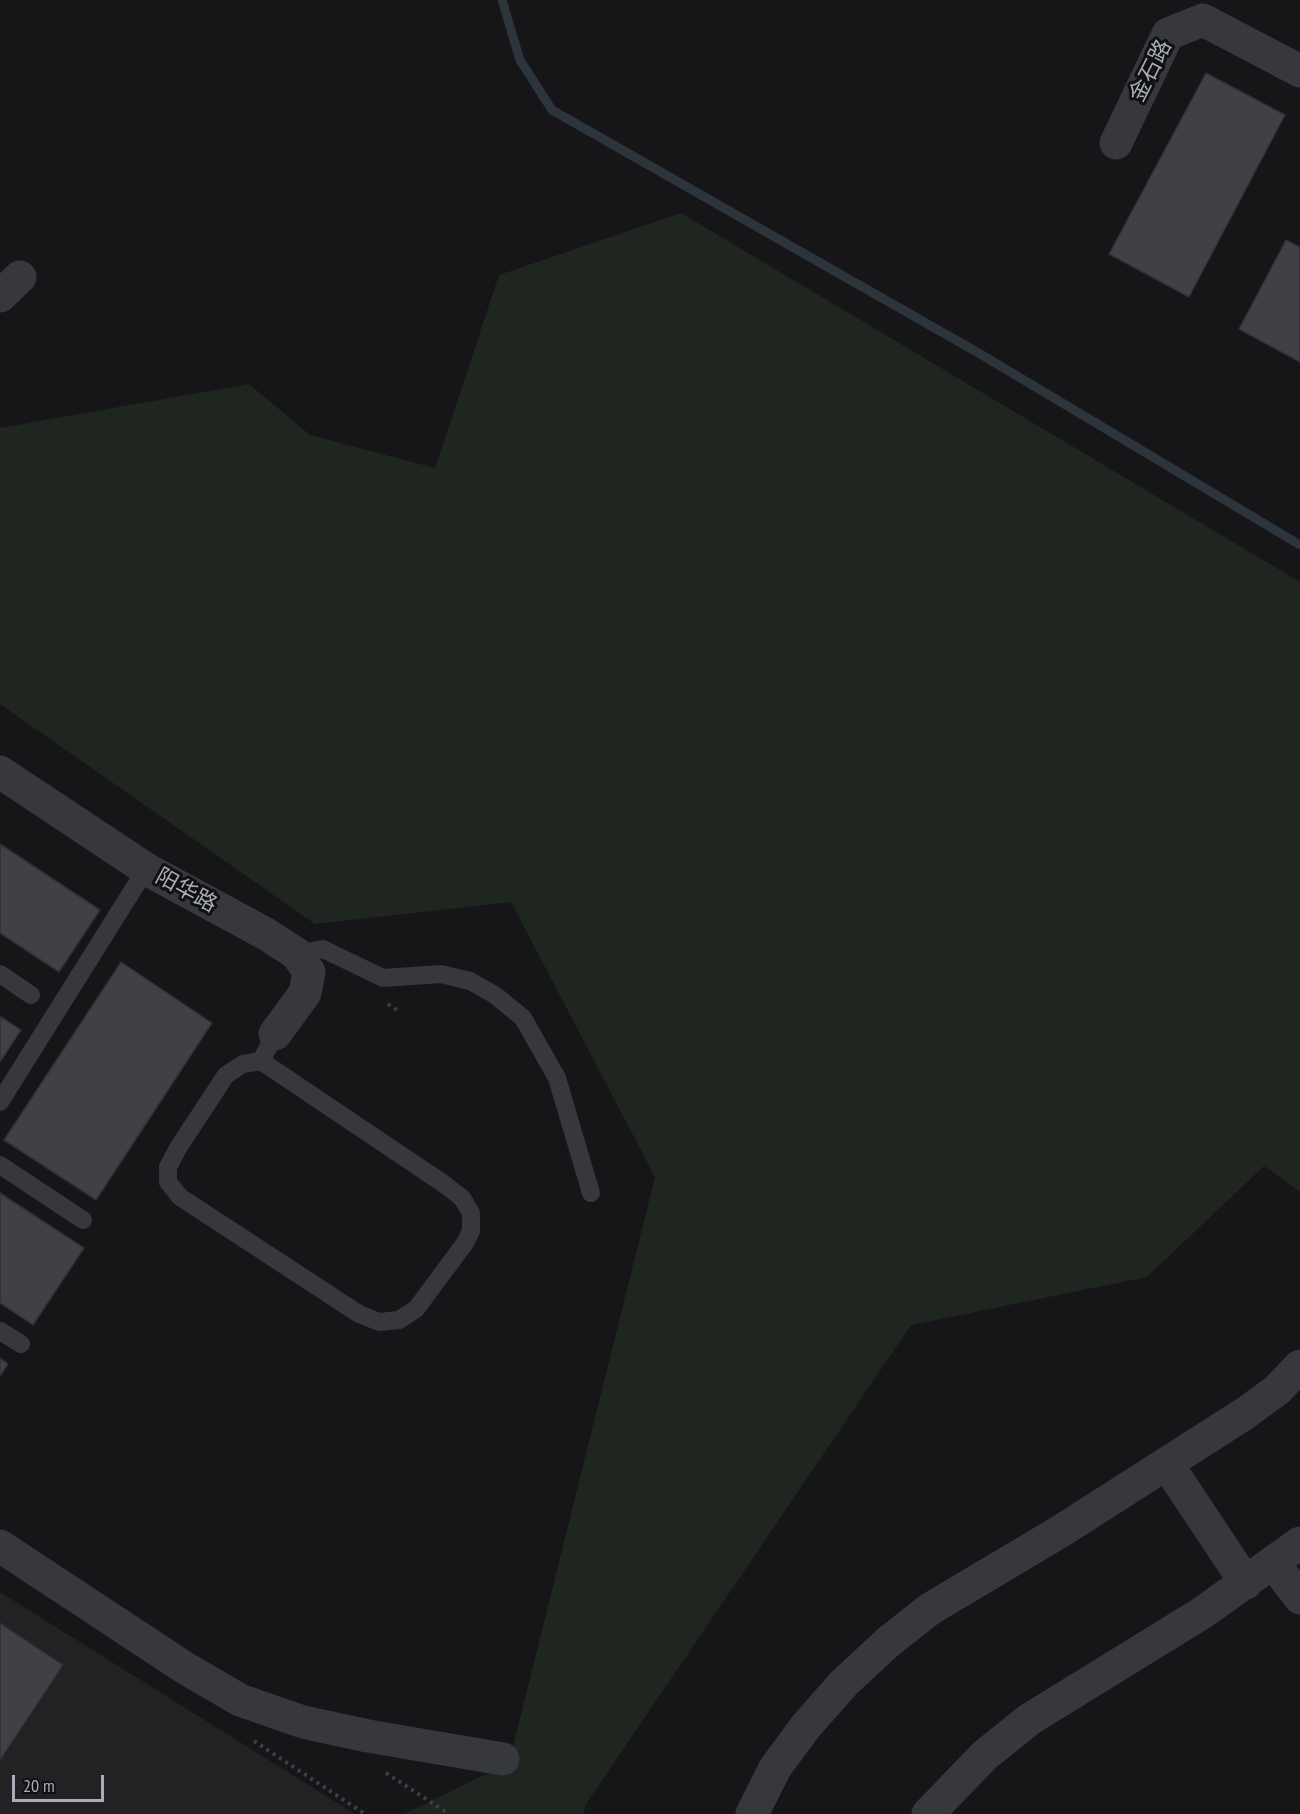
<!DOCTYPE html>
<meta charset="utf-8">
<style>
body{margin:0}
#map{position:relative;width:1300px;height:1814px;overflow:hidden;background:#161618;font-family:"PT Sans Narrow",sans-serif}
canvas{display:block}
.scale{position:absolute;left:12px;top:1775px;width:92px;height:27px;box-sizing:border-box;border:3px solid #a8adb8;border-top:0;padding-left:8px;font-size:18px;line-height:21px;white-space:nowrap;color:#a8adb8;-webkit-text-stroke:4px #111113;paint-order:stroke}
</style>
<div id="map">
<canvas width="1300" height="1814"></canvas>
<div class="scale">20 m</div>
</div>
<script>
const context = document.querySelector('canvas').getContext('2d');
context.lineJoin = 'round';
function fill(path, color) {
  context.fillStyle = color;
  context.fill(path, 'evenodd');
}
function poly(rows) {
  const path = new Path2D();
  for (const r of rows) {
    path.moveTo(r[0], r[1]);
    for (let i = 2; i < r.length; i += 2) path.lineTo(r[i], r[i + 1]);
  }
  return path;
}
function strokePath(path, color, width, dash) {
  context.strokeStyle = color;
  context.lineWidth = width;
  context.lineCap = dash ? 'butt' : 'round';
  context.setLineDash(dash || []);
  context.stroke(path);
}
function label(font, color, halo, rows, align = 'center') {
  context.font = font + ' "PT Sans Narrow","Noto Sans SC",sans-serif';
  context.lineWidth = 6;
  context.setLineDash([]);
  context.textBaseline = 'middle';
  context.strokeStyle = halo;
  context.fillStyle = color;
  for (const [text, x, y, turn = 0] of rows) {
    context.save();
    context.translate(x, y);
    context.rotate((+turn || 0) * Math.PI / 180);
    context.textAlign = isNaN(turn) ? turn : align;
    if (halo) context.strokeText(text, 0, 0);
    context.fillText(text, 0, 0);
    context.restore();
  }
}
fill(poly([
 [0,1592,355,1814,0,1814]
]), '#222225');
fill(poly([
 [681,213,1300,582,1300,1192,1264,1166,1147,1277,911,1325,586,1804,583,1814,404,1814,509,1763,655,1177,511,902,315,924,0,704,0,428,249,384,310,435,435,468,499,275]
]), '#1e261f');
strokePath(poly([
 [502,0,520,60,552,110,982,355,1300,545]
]), '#2c353c', 9);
const building = poly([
 [1206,73,1285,115,1189,297,1109,254,1206,73],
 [1286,240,1300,247,1300,362,1239,329,1286,240],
 [0,844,100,910,59,972,0,933,0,844],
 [121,962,212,1023,96,1200,4,1140,121,962],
 [0,1016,21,1030,0,1062,0,1016],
 [0,1193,84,1248,33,1325,0,1303,0,1193],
 [0,1358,8,1364,0,1376,0,1358],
 [0,1623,63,1665,0,1760,0,1623]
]);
fill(building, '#404145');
strokePath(building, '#303034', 1.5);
strokePath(poly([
 [388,1004,397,1010],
 [254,1741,365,1814],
 [386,1773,449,1814]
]), '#3d3f44', 4, [3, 4.5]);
strokePath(poly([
 [297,954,323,949,383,978,441,974,470,981,495,995,523,1018,557,1078,591,1193],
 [0,974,31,995],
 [261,1061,444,1184,462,1198,471,1213,471,1231,465,1243,416,1309,399,1320,379,1322,359,1314,180,1197,168,1182,168,1167,178,1148,226,1075,243,1064,261,1061,275,1034],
 [0,1102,146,869],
 [0,1165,83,1220],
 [0,1331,21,1344]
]), '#37383d', 18);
strokePath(poly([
 [1116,143,1168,34,1203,20,1300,71],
 [0,296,20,277],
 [0,772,146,869,266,934,297,954,309,972,305,993,275,1034],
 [1167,1464,1246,1583],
 [0,1546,185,1668,240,1700,303,1722,368,1736,503,1759],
 [1274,1564,1300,1598],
 [752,1814,775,1768,806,1726,844,1683,887,1643,930,1609,1061,1531,1244,1414,1277,1390,1300,1366],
 [928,1814,985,1755,1030,1719,1202,1613,1300,1543]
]), '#37383d', 33);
label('22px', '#a8adb8', '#111113', [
 ["金石路",1151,71,-63],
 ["阳华路",186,891,29]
]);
</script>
